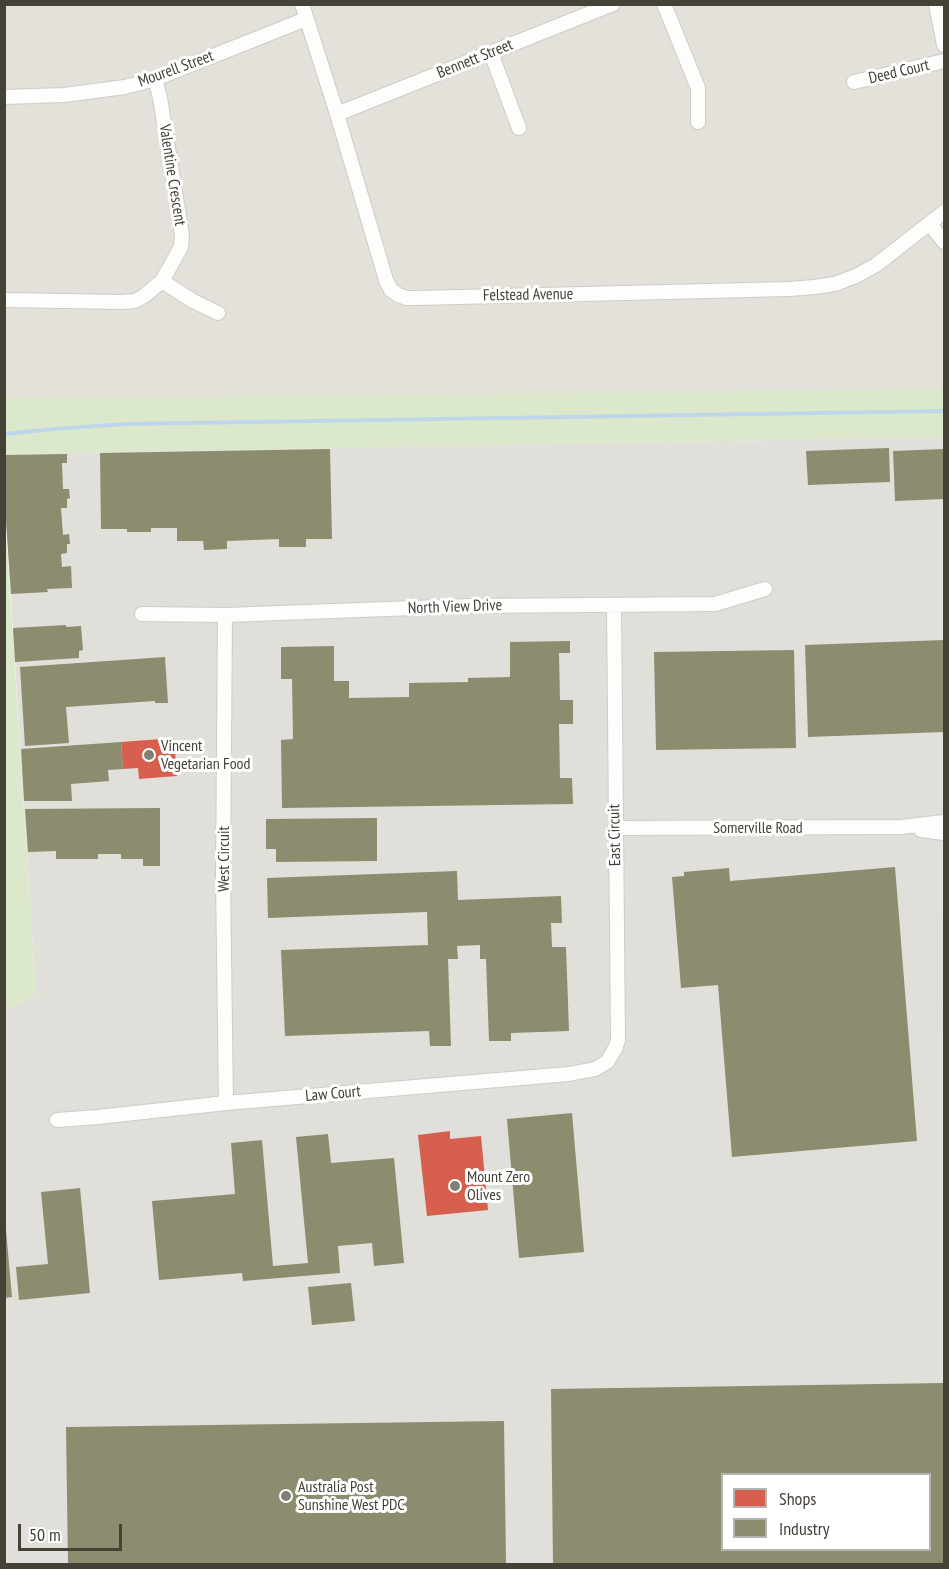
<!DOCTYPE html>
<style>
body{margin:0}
#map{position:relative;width:949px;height:1569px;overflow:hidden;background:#f0efea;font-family:"PT Sans Narrow",sans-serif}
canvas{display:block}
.frame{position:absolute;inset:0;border:6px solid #454137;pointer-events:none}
.legend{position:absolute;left:721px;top:1473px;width:210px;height:78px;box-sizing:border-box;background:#fff;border:2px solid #b5b3af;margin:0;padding:8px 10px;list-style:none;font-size:18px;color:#454137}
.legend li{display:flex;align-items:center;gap:12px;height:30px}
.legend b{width:30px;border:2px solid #b5b3af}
.scale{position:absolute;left:18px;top:1524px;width:104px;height:27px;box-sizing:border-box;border:3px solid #454137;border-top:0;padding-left:8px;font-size:18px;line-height:21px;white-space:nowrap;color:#454137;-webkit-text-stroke:4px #fff;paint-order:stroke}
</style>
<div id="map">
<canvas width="949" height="1569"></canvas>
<div class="frame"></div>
<ul class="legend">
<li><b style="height:16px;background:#d6604d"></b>Shops</li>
<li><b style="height:16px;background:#8c8c6e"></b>Industry</li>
</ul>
<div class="scale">50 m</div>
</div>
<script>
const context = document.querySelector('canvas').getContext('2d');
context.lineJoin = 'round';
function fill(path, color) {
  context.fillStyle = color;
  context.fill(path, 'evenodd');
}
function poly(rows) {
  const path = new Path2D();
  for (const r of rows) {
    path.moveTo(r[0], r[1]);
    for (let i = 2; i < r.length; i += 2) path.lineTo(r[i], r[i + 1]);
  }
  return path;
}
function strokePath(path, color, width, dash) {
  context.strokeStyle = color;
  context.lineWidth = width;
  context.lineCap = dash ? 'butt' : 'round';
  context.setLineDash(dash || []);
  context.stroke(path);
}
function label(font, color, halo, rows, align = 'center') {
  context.font = font + ' "PT Sans Narrow",sans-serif';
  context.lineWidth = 6;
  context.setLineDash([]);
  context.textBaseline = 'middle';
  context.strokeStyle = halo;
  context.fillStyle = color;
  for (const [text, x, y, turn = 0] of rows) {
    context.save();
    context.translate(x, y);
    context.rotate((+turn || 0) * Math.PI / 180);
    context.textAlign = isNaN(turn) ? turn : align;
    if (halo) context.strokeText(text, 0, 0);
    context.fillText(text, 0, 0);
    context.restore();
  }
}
fill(poly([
 [4,5,944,5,944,389,5,398]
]), '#e3e1d9');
fill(poly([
 [944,437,944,1564,5,1564,5,1011,36,994,5,503,4,454],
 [722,1474,930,1474,930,1550,722,1550]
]), '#e1dfda');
fill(poly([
 [944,389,944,437,5,454,5,398],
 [4,503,36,994,5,1011,4,1011]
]), '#dce8cc');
fill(poly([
 [918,882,932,892,934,918,944,917,944,1003,942,1004,944,1030,921,1032,909,883],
 [506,1110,511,1160,484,1162,481,1136,453,1138,451,1115]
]), '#dfdeda');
fill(poly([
 [174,738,177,776,139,779,138,768,123,769,121,742],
 [450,1131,450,1139,481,1136,488,1210,427,1216,418,1135]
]), '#d6604d');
fill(poly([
 [889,448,890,482,808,485,806,451],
 [330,449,332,539,306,539,306,547,279,547,279,539,227,541,227,549,204,550,203,541,177,541,177,528,151,528,151,532,127,532,127,529,101,529,100,453],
 [944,449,944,499,895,501,893,451],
 [67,454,67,463,62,463,63,489,69,489,70,498,67,499,67,508,61,508,63,535,69,534,70,544,67,544,67,553,61,554,62,567,71,566,72,588,47,589,48,592,11,594,4,492,4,455],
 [66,625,66,627,81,626,83,650,79,651,79,658,15,662,13,628],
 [944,640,944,732,808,737,805,645],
 [570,641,570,653,559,653,560,700,573,700,573,724,559,724,560,778,572,778,573,804,282,808,281,740,293,739,292,679,281,679,281,647,334,646,334,681,349,681,349,698,409,697,409,683,468,682,468,678,510,677,510,642],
 [794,650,796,748,656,750,654,652],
 [165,657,168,703,155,703,155,701,66,707,69,743,25,746,20,667],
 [121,742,123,769,108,770,109,781,71,784,72,801,24,801,21,749],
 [160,808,160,866,143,866,143,859,121,859,121,854,98,854,98,859,56,859,56,851,28,852,25,809],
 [377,818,377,861,276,862,276,849,266,849,266,819],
 [895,867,917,1141,732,1157,718,985,681,988,672,877,684,876,684,872,729,868,730,881],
 [457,871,458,900,561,896,562,923,551,923,552,947,566,947,569,1031,511,1033,511,1041,489,1041,486,959,480,959,480,945,457,946,458,959,448,959,451,1046,430,1046,429,1031,285,1036,281,950,428,945,427,912,268,918,267,878],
 [572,1113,584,1252,519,1258,507,1119],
 [328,1134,331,1163,394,1158,404,1263,374,1266,372,1243,338,1246,340,1273,243,1281,242,1273,159,1280,152,1201,235,1194,231,1143,262,1140,273,1266,308,1263,296,1137],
 [80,1188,90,1293,19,1300,16,1267,48,1264,41,1192],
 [4,1230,6,1230,12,1297,4,1298],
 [351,1283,355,1321,312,1325,308,1287],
 [944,1383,944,1564,553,1564,551,1389],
 [722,1474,930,1474,930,1550,722,1550],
 [504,1421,506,1564,68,1564,66,1427]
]), '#8c8c6e');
strokePath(poly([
 [4,434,54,429,125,424,944,411]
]), '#bfd6ea', 4);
const minor = poly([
 [302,4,337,114,386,280,391,290,398,295,407,298,417,298,790,289,814,287,835,284,858,275,876,265,944,212],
 [664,4,698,88,698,122],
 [936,4,944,45],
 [491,53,519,128],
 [854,82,944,61],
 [4,97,64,95,125,87,155,79,306,19],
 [337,114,613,4],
 [930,224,944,242],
 [162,281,193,301,218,313],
 [4,300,122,302,135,301,144,296,162,281,181,247,182,235,160,98,155,79],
 [142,614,225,615,468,606,715,604,765,589],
 [225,615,223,880,226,1103],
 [615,828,901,827,944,822],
 [921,830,944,833],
 [57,1120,98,1117,226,1103,569,1074,595,1069,607,1062,615,1049,618,1040,614,605]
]);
strokePath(minor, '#ceccc8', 16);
strokePath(minor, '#fdfdfc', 14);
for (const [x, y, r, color] of [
 [149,755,6,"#817e76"],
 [455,1186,6,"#817e76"],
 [286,1496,6,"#817e76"]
]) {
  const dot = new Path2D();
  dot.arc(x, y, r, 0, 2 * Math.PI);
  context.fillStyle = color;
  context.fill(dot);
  strokePath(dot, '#fff', 2);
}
label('16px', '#454137', '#fff', [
 ["Bennett Street",475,59,-22],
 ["Mourell Street",176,69,-20],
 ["Deed Court",899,72,-13],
 ["Valentine Crescent",172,175,81],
 ["Felstead Avenue",528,295,-1],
 ["North View Drive",455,607,-2],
 ["Somerville Road",758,828],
 ["East Circuit",615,835,-91],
 ["West Circuit",224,859,-90],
 ["Law Court",333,1094,-5]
]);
label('16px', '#454137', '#fff', [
 ["Vincent",161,746],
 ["Vegetarian Food",161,764],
 ["Mount Zero",467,1177],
 ["Olives",467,1195],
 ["Australia Post",298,1487],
 ["Sunshine West PDC",298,1505]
], 'left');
</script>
